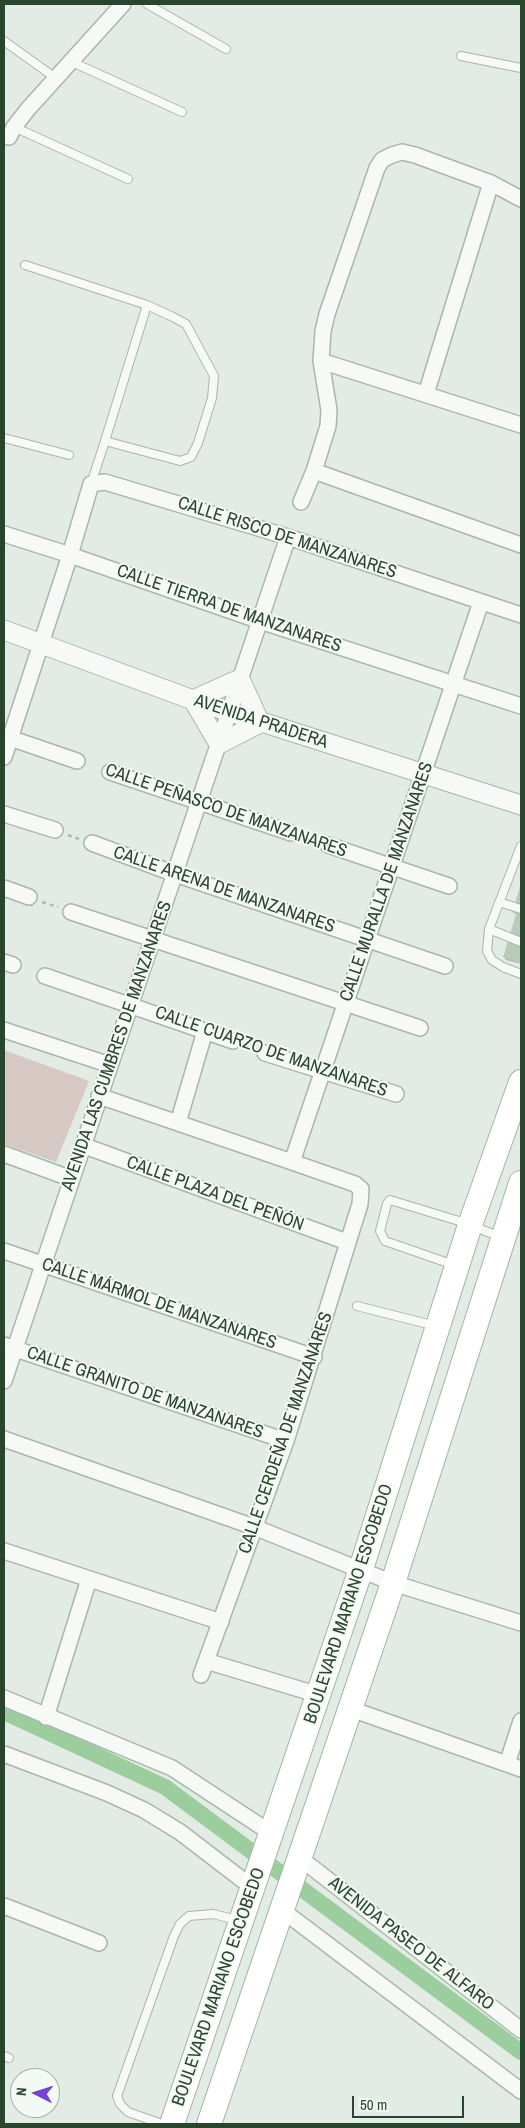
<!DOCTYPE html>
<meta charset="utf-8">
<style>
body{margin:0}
#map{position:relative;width:525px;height:2128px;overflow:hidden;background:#e3ece4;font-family:"Archivo Narrow",sans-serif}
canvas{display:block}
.frame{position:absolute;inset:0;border:5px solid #2a452d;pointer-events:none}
.north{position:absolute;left:10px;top:2068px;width:50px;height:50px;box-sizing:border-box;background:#f3f9f3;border:1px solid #a3b1a4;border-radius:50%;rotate:275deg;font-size:14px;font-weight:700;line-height:20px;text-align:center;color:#2a452d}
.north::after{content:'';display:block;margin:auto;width:18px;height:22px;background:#7443d5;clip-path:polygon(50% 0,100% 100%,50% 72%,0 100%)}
.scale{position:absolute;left:352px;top:2096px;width:112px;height:22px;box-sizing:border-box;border:2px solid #2a452d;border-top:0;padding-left:6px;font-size:15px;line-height:18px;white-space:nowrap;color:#2a452d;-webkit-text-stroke:4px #f3f9f3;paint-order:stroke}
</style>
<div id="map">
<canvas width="525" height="2128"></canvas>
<div class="frame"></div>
<div class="north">N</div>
<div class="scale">50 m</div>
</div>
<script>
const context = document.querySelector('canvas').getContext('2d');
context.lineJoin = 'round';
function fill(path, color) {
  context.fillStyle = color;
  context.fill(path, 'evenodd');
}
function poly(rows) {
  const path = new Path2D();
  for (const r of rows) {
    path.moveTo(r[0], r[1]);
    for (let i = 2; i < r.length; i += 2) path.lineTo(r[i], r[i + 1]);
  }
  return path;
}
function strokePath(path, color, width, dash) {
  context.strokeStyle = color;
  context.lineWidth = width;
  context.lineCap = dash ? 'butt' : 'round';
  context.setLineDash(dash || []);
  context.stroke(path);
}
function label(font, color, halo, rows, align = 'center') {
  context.font = font + ' "Archivo Narrow",sans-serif';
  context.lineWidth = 4;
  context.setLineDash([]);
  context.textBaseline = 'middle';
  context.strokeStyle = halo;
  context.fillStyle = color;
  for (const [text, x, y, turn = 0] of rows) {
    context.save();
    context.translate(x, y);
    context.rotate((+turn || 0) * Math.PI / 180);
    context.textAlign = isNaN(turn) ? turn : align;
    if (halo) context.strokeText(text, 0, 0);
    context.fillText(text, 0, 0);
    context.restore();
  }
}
fill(poly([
 [4,1050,89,1081,56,1162,4,1144]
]), '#d6c8c3');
fill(poly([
 [521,885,521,964,506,960,504,957,517,915,513,912]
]), '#0003');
strokePath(poly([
 [4,1712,165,1787,521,2052]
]), '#9ccd9c', 16);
fill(poly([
 [521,884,521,963,503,957,516,914,512,912]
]), '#bacabb');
const service = poly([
 [147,4,226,49],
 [4,41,57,79],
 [461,56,521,68],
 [72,62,182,112],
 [14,127,128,179],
 [25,265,147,305,173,317,186,324,214,376,212,398,198,443,191,457,180,461,105,441,91,484],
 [4,438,69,455],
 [105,441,147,305],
 [521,846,489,929,487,951,492,960,503,967,521,974],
 [499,902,521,909],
 [489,929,521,942],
 [454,1265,385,1241,380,1231,387,1204,390,1200,459,1221,501,1237],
 [357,1306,436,1326],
 [4,2056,9,2058],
 [162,2124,128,2112,120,2104,117,2096,174,1936,180,1924,189,1916,213,1914,237,1920]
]);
const minor = poly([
 [9,137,14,127,28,109,123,4],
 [321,361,521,425],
 [426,394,491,183],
 [314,471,521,545],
 [301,502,314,471,328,426,329,410,321,361,323,331,327,314,377,168,382,160,392,155,402,152,415,155,491,183,521,199],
 [4,534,70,555,260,621,521,706],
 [4,736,77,761],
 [4,757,70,555,91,484,105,482,288,537,521,615],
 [110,772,291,833],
 [4,814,55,830],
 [92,843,175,874,445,966],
 [328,845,449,886],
 [4,888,29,897],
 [71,912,420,1028],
 [4,962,13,965],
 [45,976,233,1041],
 [4,1030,110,1065],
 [265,1053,396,1094],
 [99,1096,292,1162,355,1184,361,1189,360,1204,286,1441,201,1675],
 [178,1123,205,1031],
 [82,1145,347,1242],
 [4,1154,72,1179],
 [292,1162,481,602],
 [4,1251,314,1357],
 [4,1345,286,1441],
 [4,1381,288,537],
 [4,1439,254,1527,393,1583,521,1623],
 [4,1551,221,1622],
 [206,1661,319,1695],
 [4,1698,172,1768,271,1833],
 [351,1709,521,1769],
 [46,1717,89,1579],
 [4,1754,107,1793,144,1810,180,1832,253,1888],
 [507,1764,521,1721],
 [300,1858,521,2030],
 [4,1906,99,1943],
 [282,1910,521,2091]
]);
const tertiary = poly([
 [4,630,193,700,521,805],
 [240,679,260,723,219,744,193,700,240,679]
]);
const primary = poly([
 [172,2124,361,1569,470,1225,521,1082],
 [209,2124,393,1583,521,1183]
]);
strokePath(service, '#a8b7a9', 10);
strokePath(minor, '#a8b7a9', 18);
strokePath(tertiary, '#a8b7a9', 21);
strokePath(primary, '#a1b8a3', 26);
strokePath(poly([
 [68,835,79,839],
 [304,837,316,841],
 [42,902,58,907]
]), '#adb8ae', 2.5, [4, 4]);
strokePath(service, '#f6f9f6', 8);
strokePath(minor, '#f6f9f6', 15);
strokePath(tertiary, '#f6f9f6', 19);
strokePath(primary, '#fff', 24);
label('18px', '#2a452d', '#f3f9f3', [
 ["CALLE RISCO DE MANZANARES",287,538,18],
 ["CALLE TIERRA DE MANZANARES",229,609,19],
 ["AVENIDA PRADERA",261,722,18],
 ["CALLE PEÑASCO DE MANZANARES",226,811,19],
 ["CALLE MURALLA DE MANZANARES",387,882,-71],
 ["CALLE ARENA DE MANZANARES",224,890,19],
 ["AVENIDA LAS CUMBRES DE MANZANARES",117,1046,-71],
 ["CALLE CUARZO DE MANZANARES",271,1052,19],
 ["CALLE PLAZA DEL PEÑÓN",215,1194,20],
 ["CALLE MÁRMOL DE MANZANARES",159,1304,19],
 ["CALLE GRANITO DE MANZANARES",145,1393,19],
 ["CALLE CERDEÑA DE MANZANARES",286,1433,-71],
 ["BOULEVARD MARIANO ESCOBEDO",349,1604,-72],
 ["AVENIDA PASEO DE ALFARO",411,1944,38],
 ["BOULEVARD MARIANO ESCOBEDO",219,1987,-71]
]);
</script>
